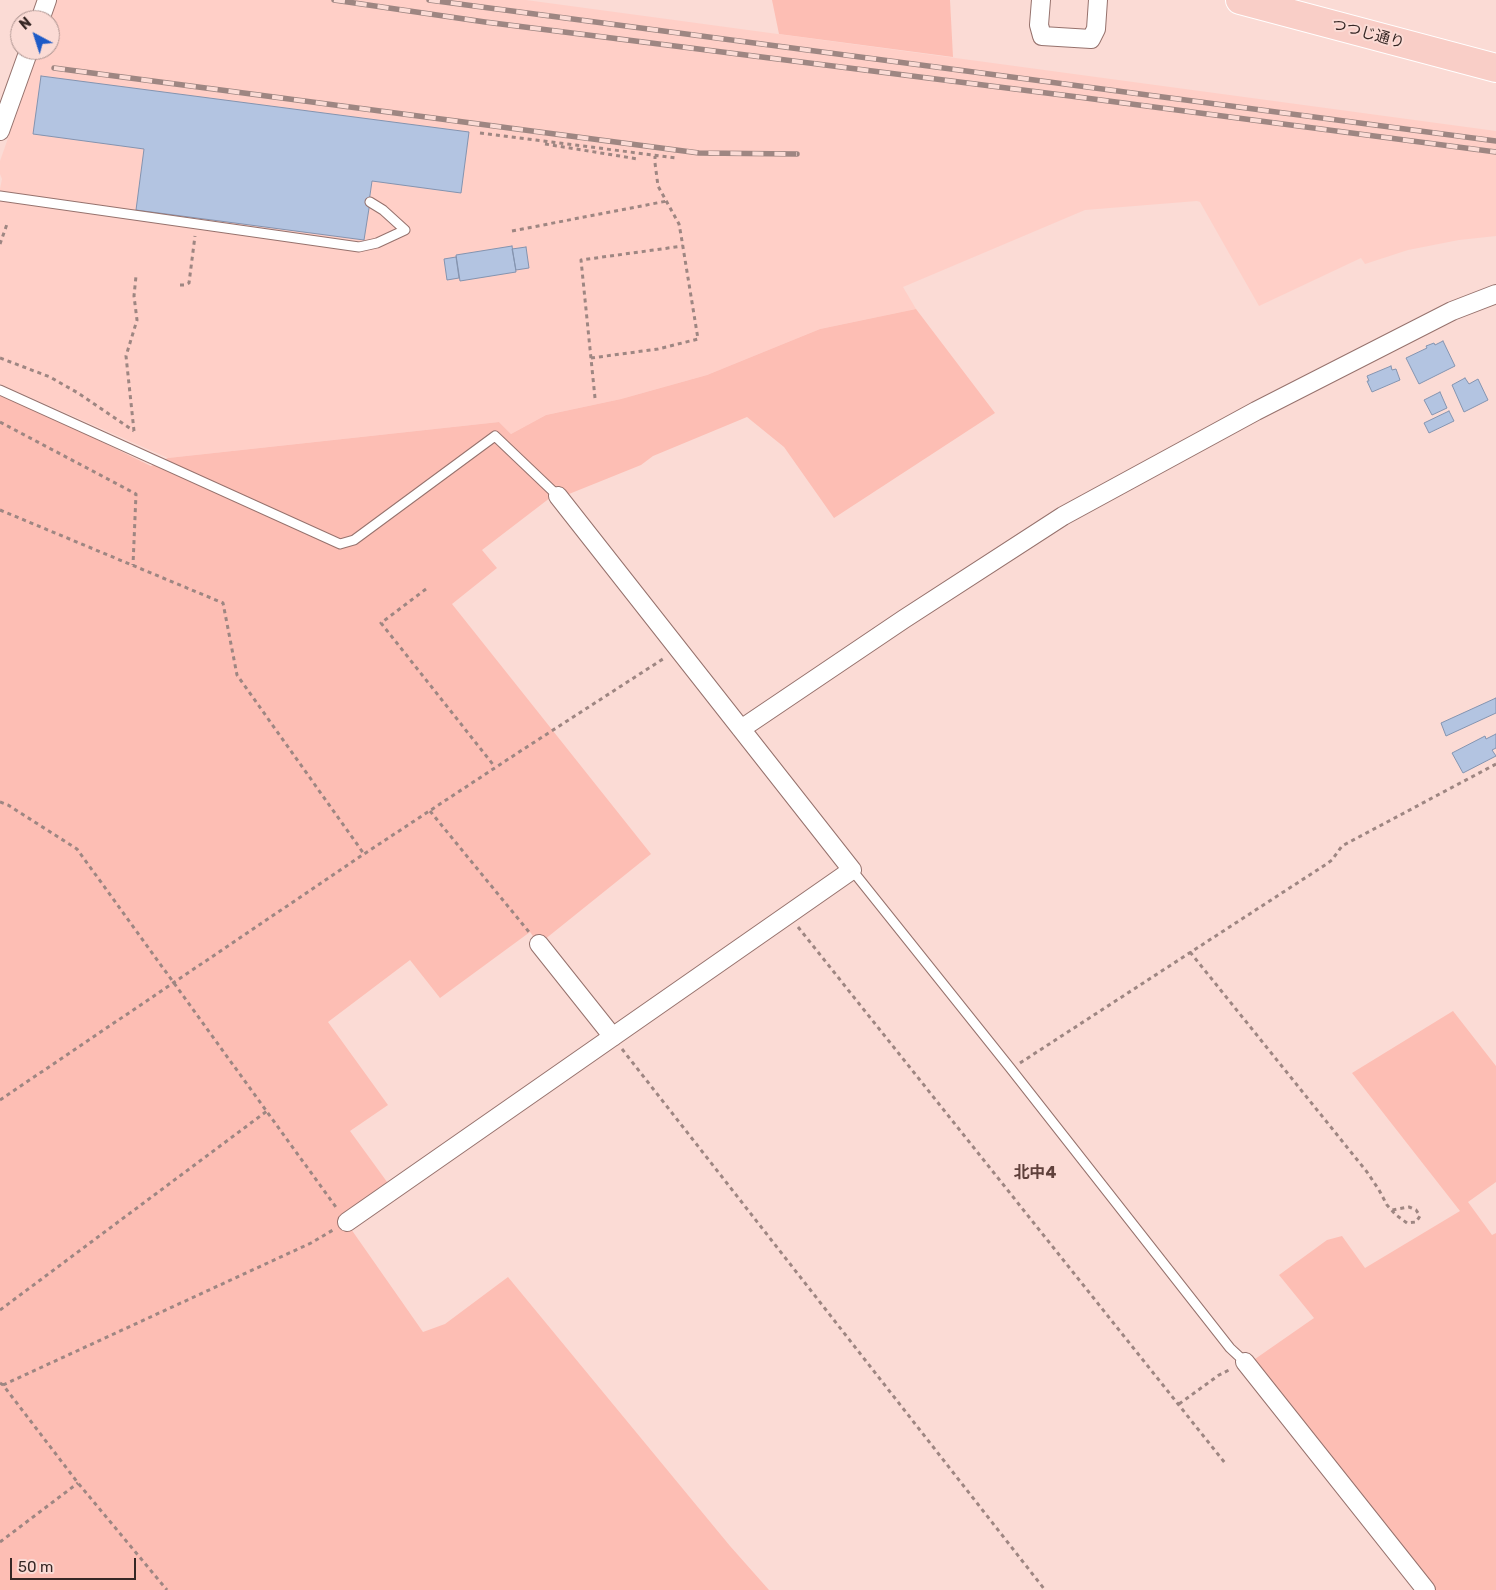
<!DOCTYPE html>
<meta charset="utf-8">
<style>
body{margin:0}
#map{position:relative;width:1496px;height:1590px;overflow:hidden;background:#fbdbd5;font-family:Rubik,sans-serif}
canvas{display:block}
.north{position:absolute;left:10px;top:10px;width:50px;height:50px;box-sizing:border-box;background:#fbdbd5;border:1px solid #ac938f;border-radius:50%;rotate:320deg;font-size:14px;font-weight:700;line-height:20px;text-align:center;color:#362725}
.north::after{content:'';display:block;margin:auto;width:18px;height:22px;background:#1e5bc7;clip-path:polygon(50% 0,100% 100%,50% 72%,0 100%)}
.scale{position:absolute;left:10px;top:1558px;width:126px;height:22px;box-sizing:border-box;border:2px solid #362725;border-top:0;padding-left:6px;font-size:15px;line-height:18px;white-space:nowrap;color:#362725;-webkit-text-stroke:4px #fbdbd5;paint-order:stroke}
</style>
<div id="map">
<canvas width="1496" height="1590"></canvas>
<div class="north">N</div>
<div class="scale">50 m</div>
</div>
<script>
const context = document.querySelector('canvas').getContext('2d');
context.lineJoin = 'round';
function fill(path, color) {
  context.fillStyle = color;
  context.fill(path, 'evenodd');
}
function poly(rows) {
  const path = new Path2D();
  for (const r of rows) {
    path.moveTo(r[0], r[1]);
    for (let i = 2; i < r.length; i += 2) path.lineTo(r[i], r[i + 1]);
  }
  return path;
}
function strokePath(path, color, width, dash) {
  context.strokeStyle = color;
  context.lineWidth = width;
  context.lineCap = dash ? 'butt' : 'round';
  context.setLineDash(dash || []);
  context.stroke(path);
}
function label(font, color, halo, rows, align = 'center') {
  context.font = font + ' Rubik,"Noto Sans JP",sans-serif';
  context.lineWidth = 4;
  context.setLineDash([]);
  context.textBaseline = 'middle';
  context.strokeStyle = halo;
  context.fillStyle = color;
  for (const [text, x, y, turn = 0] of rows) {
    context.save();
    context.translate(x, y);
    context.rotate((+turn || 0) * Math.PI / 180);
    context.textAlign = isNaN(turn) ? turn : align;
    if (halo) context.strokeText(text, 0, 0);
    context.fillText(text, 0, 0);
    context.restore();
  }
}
fill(poly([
 [56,0,526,0,1496,131,1496,236,1459,240,1408,250,1365,264,1361,258,1259,306,1200,202,1197,201,1085,210,903,287,916,309,820,329,707,375,621,399,546,415,511,434,499,422,168,458,0,384,0,189,2,179,0,174,0,161,39,50,50,50,49,20]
]), '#ffcfc7');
fill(poly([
 [772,0,950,0,953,57,779,34],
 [916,309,995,413,834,518,784,447,747,417,653,456,641,465,564,496,559,491,482,550,497,568,452,604,651,854,539,944,530,932,440,998,410,960,328,1022,388,1105,350,1131,390,1186,344,1219,423,1332,445,1324,508,1277,730,1546,769,1590,0,1590,0,392,151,466,168,458,499,422,511,434,546,415,621,399,707,375,820,329],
 [1453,1011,1496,1066,1496,1182,1468,1202,1492,1235,1496,1233,1496,1590,1434,1590,1255,1364,1255,1359,1314,1318,1279,1275,1327,1240,1342,1236,1365,1268,1460,1211,1352,1073]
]), '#fdbeb4');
const building = poly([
 [41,76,469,132,461,193,372,181,369,202,370,202,364,240,136,210,144,149,33,134,41,76],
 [512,246,516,272,460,281,456,255,512,246],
 [526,247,529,268,516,270,512,249,526,247],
 [456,257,459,278,447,280,444,259,456,257],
 [1443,341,1455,366,1419,384,1406,358,1427,348,1426,346,1434,343,1435,345,1443,341],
 [1391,366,1392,370,1396,369,1400,380,1372,392,1367,381,1369,381,1367,376,1391,366],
 [1465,378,1469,384,1478,379,1488,400,1464,412,1452,385,1465,378],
 [1440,392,1447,408,1432,415,1424,400,1440,392],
 [1449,411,1454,421,1429,433,1424,423,1449,411],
 [1496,698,1496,713,1446,736,1441,723,1496,698],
 [1496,734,1496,748,1492,750,1496,756,1463,773,1452,753,1485,736,1486,739,1496,734]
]);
fill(building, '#b3c4e1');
strokePath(building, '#8494b0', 1);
const lane = poly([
 [0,196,359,247,377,243,405,230,383,210,370,202],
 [0,390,340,544,354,540,495,436,558,496],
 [852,870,1011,1069,1230,1348,1245,1362]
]);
const street = poly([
 [1041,0,1039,25,1042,36,1091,39,1096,29,1098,0],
 [40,20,47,0],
 [0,131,29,50],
 [741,729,904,619,1063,516,1256,411,1452,311,1496,294],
 [539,944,613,1037],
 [347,1222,852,870,558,496],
 [1245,1362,1426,1590]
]);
const primary = poly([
 [1240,0,1496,68]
]);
strokePath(lane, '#96726d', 11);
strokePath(street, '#96726d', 20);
strokePath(primary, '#fff', 30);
strokePath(poly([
 [480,133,677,158],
 [545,144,638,159],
 [512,231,667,201],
 [0,244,7,224],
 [180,285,185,285,189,283,195,236],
 [0,358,50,377,78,393,134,431],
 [591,358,658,349,698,339,681,235,679,224,658,186,655,163,655,156],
 [595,398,581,260,683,246],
 [0,422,136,494,133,565],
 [134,431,126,356,137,320,134,296,136,276],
 [0,510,223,603,237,675,364,854],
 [426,589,381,623,495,767],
 [0,802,8,805,77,849,338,1210],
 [430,811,529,932],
 [798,927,1225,1463],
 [1190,952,1367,1172,1379,1190,1387,1205,1396,1215,1407,1223,1416,1222,1420,1216,1416,1210,1409,1207,1392,1210],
 [622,1049,1045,1590],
 [1020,1063,1325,865,1332,860,1342,846,1496,764],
 [0,1100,364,854,516,754,666,657],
 [0,1310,267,1111],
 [0,1383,3,1385,78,1483,167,1590],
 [3,1385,311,1243,333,1230],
 [1179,1404,1219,1375,1231,1369],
 [0,1542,78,1483]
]), '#9e8682', 3, [4, 4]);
strokePath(lane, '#fff', 9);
strokePath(street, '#fff', 18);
strokePath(primary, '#f9cec7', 28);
const rail = poly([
 [334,0,485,22,1078,97,1496,152],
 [429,0,1496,141],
 [54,68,699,153,797,154]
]);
strokePath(rail, '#9e8682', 5.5);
strokePath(rail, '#fbdbd5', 4, [11]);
label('15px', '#362725', '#fbdbd5', [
 ["つつじ通り",1368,34,15]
]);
label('bold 16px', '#60413c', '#fbdbd5', [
 ["北中4",1035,1173]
]);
</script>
